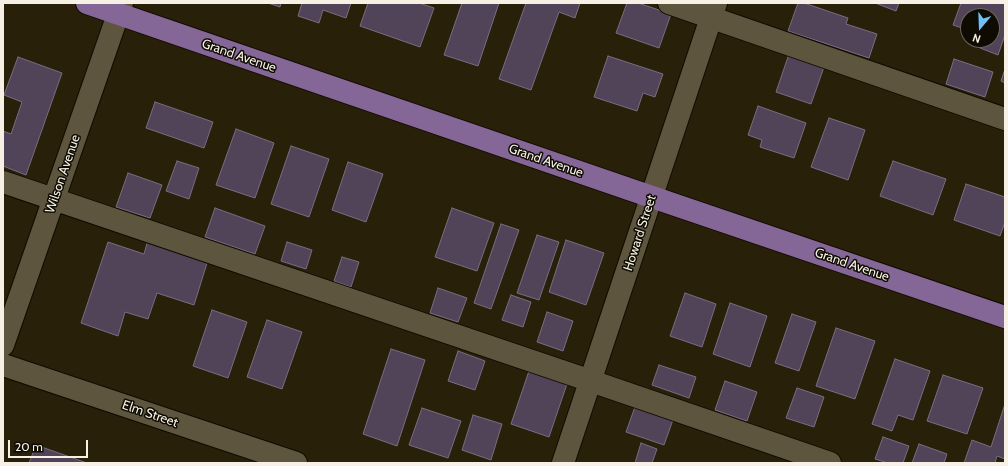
<!DOCTYPE html>
<style>
body{margin:0}
#map{position:relative;width:1008px;height:466px;overflow:hidden;background:#29200a;font-family:Cabin,sans-serif}
canvas{display:block}
.frame{position:absolute;inset:0;border:4px solid #f6f1e4;pointer-events:none}
.north{position:absolute;left:960px;top:8px;width:40px;height:40px;box-sizing:border-box;background:#0e0b03;border:1px solid #6b675d;border-radius:50%;rotate:199deg;font-size:11px;font-weight:700;line-height:16px;text-align:center;color:#f6f1e4}
.north::after{content:'';display:block;margin:auto;width:14px;height:18px;background:#6ec2f3;clip-path:polygon(50% 0,100% 100%,50% 72%,0 100%)}
.scale{position:absolute;left:8px;top:440px;width:80px;height:18px;box-sizing:border-box;border:2px solid #f6f1e4;border-top:0;padding-left:5px;font-size:12px;line-height:14px;white-space:nowrap;color:#f6f1e4;-webkit-text-stroke:3px #0e0b03;paint-order:stroke}
</style>
<div id="map">
<canvas width="1008" height="466"></canvas>
<div class="frame"></div>
<div class="north">N</div>
<div class="scale">20 m</div>
</div>
<script>
const context = document.querySelector('canvas').getContext('2d');
context.lineJoin = 'round';
function fill(path, color) {
  context.fillStyle = color;
  context.fill(path, 'evenodd');
}
function poly(rows) {
  const path = new Path2D();
  for (const r of rows) {
    path.moveTo(r[0], r[1]);
    for (let i = 2; i < r.length; i += 2) path.lineTo(r[i], r[i + 1]);
  }
  return path;
}
function strokePath(path, color, width, dash) {
  context.strokeStyle = color;
  context.lineWidth = width;
  context.lineCap = dash ? 'butt' : 'round';
  context.setLineDash(dash || []);
  context.stroke(path);
}
function label(font, color, halo, rows, align = 'center') {
  context.font = font + ' Cabin,sans-serif';
  context.lineWidth = 3;
  context.setLineDash([]);
  context.textBaseline = 'middle';
  context.strokeStyle = halo;
  context.fillStyle = color;
  for (const [text, x, y, turn = 0] of rows) {
    context.save();
    context.translate(x, y);
    context.rotate((+turn || 0) * Math.PI / 180);
    context.textAlign = isNaN(turn) ? turn : align;
    if (halo) context.strokeText(text, 0, 0);
    context.fillText(text, 0, 0);
    context.restore();
  }
}
const building = poly([
 [268,3,281,3,280,7,268,3],
 [302,3,351,3,346,18,323,10,319,23,298,16,302,3],
 [368,3,419,3,434,8,420,47,360,26,368,3],
 [462,3,499,3,478,66,444,55,462,3],
 [526,3,580,3,575,18,559,12,531,90,499,79,526,3],
 [627,3,638,3,671,14,659,48,616,33,627,3],
 [798,3,804,3,848,18,846,24,877,34,869,58,788,31,798,3],
 [875,3,899,3,896,11,875,3],
 [961,3,1005,3,1005,35,998,55,980,48,983,40,992,40,992,16,968,16,968,30,953,25,961,3],
 [789,54,824,67,811,104,776,92,789,54],
 [608,56,663,74,655,97,643,93,637,111,594,97,608,56],
 [18,57,62,73,26,175,3,166,3,131,11,134,22,102,4,95,18,57],
 [954,59,993,72,985,97,946,84,954,59],
 [1005,69,1005,83,1001,81,1005,69],
 [155,102,213,122,204,148,146,128,155,102],
 [758,106,806,123,794,158,760,147,762,140,748,135,758,106],
 [829,118,865,130,848,180,811,167,829,118],
 [236,129,274,143,255,198,216,185,236,129],
 [291,146,329,159,309,217,271,204,291,146],
 [177,161,199,168,189,199,166,191,177,161],
 [893,161,946,179,933,215,880,196,893,161],
 [348,162,383,174,366,222,332,210,348,162],
 [128,173,162,185,150,218,116,207,128,173],
 [966,184,1005,197,1005,222,1000,236,954,220,966,184],
 [215,208,265,226,255,254,205,237,215,208],
 [452,208,494,223,477,271,435,257,452,208],
 [501,224,519,230,491,309,474,303,501,224],
 [537,235,559,242,539,300,517,293,537,235],
 [148,240,208,260,194,305,157,293,148,319,125,312,118,336,81,323,108,242,144,254,148,240],
 [566,240,604,253,586,305,549,292,566,240],
 [287,242,312,250,306,269,281,261,287,242],
 [342,257,359,262,351,287,334,281,342,257],
 [438,288,467,298,458,322,430,313,438,288],
 [685,293,716,304,702,347,670,336,685,293],
 [511,295,531,302,523,327,502,320,511,295],
 [730,303,767,316,750,367,713,354,730,303],
 [212,310,247,322,228,378,193,366,212,310],
 [547,312,573,321,563,351,537,342,547,312],
 [792,314,816,322,799,371,775,363,792,314],
 [267,320,302,332,282,389,247,377,267,320],
 [836,328,875,341,855,399,816,386,836,328],
 [391,349,425,360,397,446,363,434,391,349],
 [458,351,485,361,475,390,448,381,458,351],
 [895,359,930,371,913,420,898,415,892,431,872,424,895,359],
 [531,365,569,378,549,437,511,424,531,365],
 [659,365,696,377,689,398,652,385,659,365],
 [943,375,983,388,967,434,927,421,943,375],
 [725,381,757,392,747,421,715,410,725,381],
 [797,388,824,397,814,427,786,418,797,388],
 [636,404,674,417,664,445,626,432,636,404],
 [1005,404,1005,459,997,456,995,463,964,463,972,440,991,447,1005,404],
 [422,408,461,421,448,458,409,445,422,408],
 [473,415,502,424,491,460,462,450,473,415],
 [883,437,909,446,903,463,888,463,875,459,883,437],
 [641,443,657,449,652,463,635,463,641,443],
 [919,444,947,454,944,463,912,463,919,444],
 [36,445,87,463,29,463,36,445]
]);
fill(building, '#524458');
strokePath(building, '#7b6c81', 1);
const minor = poly([
 [669,3,1005,119],
 [3,182,591,381,830,463],
 [3,345,122,3],
 [3,365,296,463],
 [563,463,716,3]
]);
const major = poly([
 [87,3,652,197,1005,317]
]);
strokePath(minor, '#110a00', 24);
strokePath(major, '#110a00', 24);
strokePath(minor, '#5e553e', 22);
strokePath(major, '#846697', 22);
label('13px', '#f6f1e4', '#0e0b03', [
 ["Grand Avenue",239,56,19],
 ["Grand Avenue",546,161,19],
 ["Wilson Avenue",63,174,-71],
 ["Howard Street",640,233,-72],
 ["Grand Avenue",852,265,19],
 ["Elm Street",150,414,19]
]);
</script>
